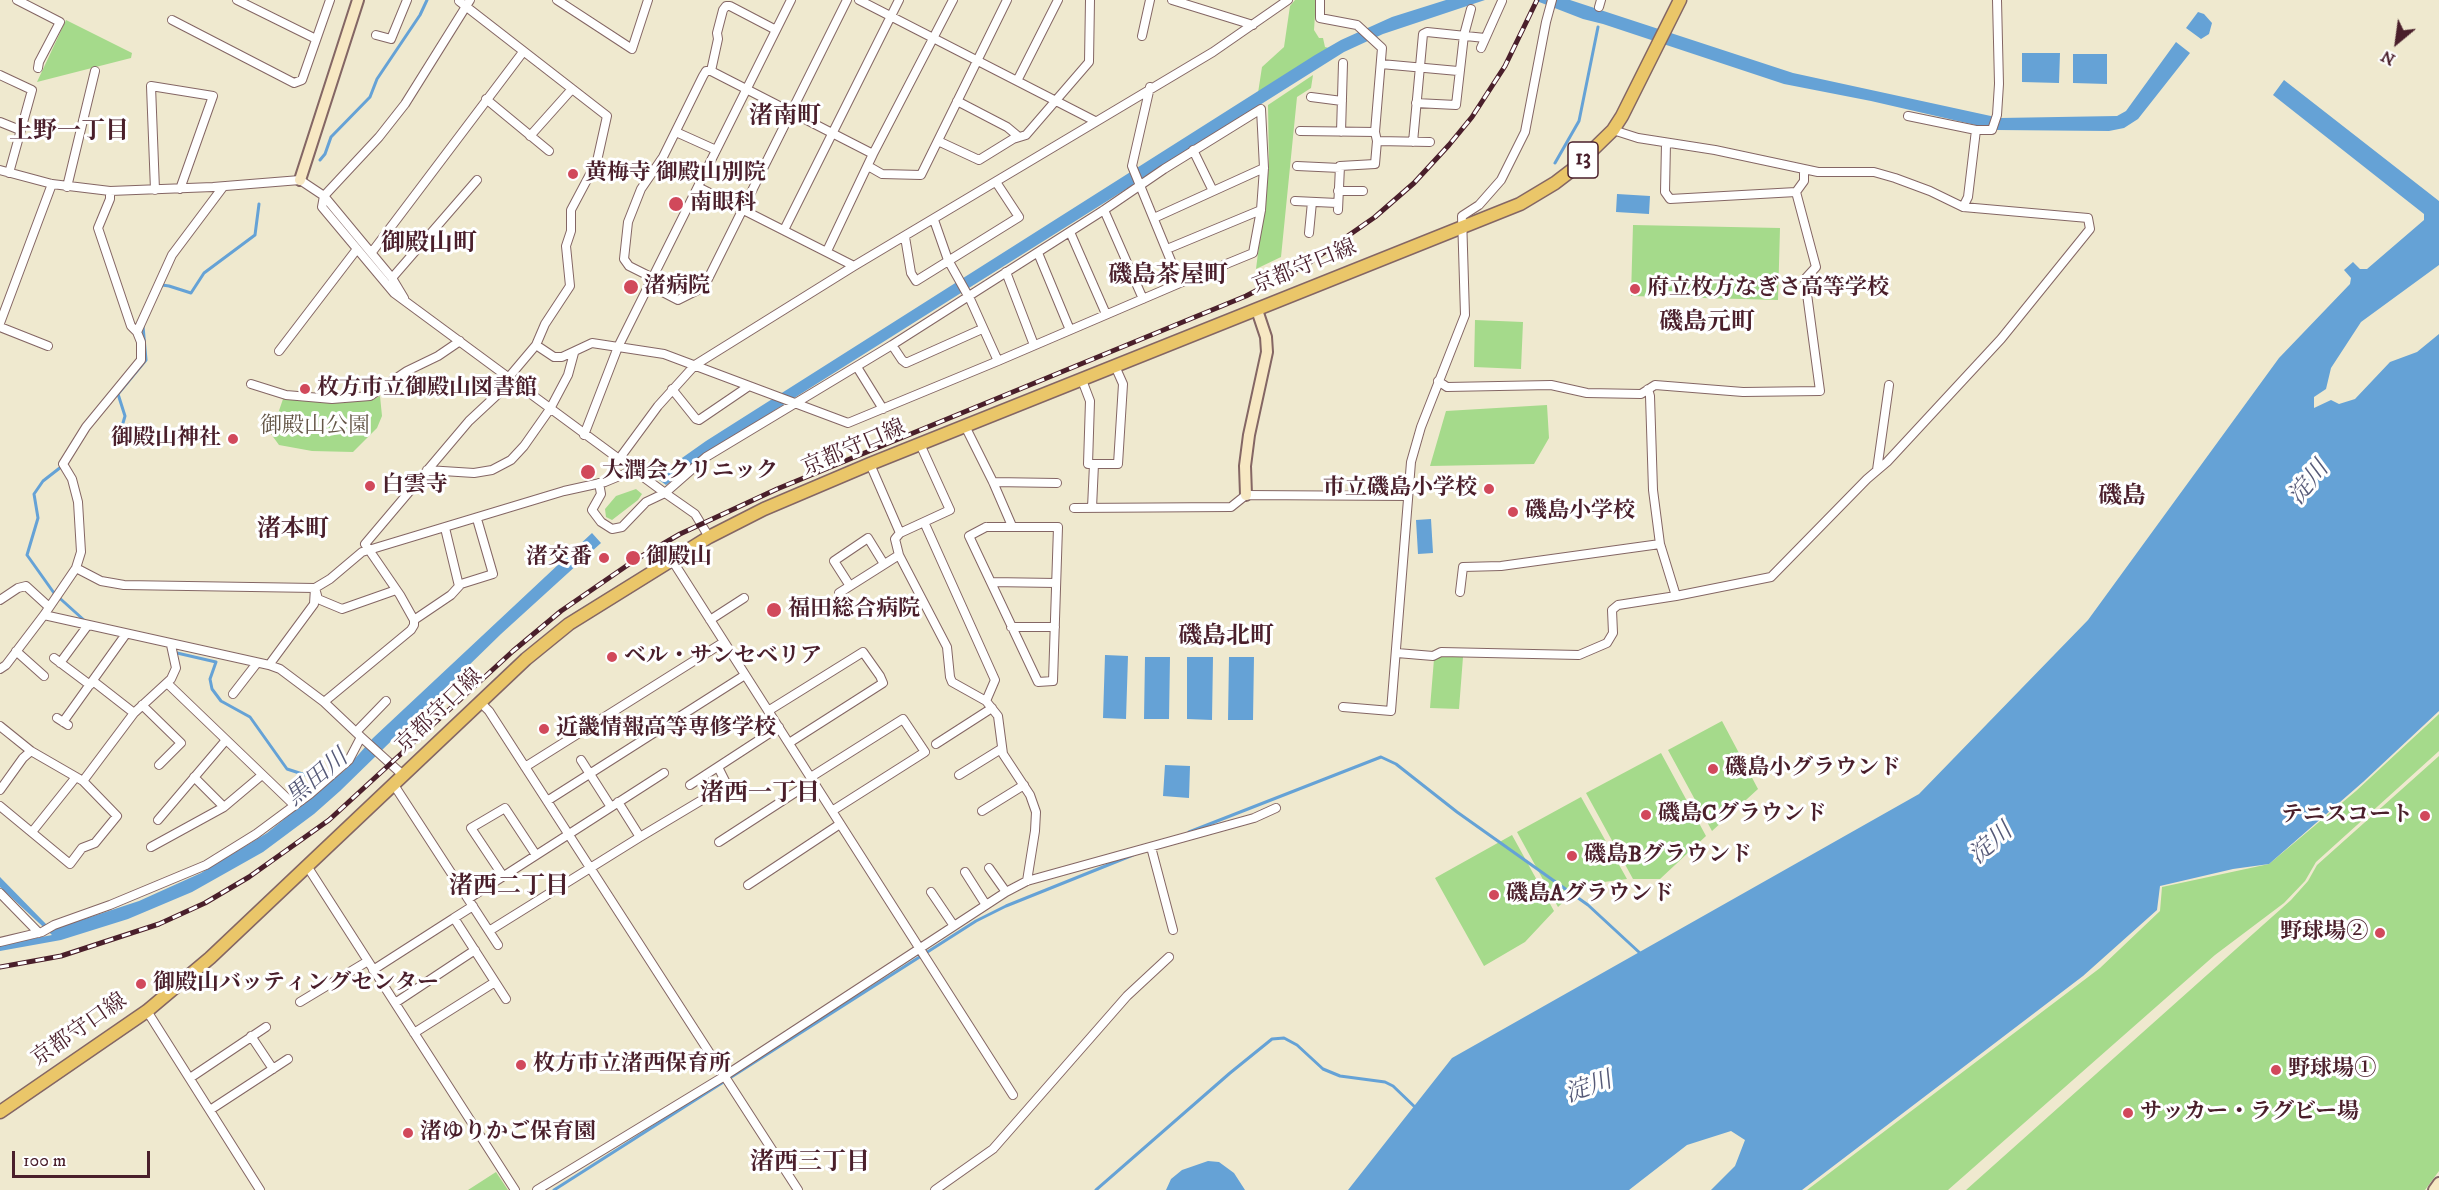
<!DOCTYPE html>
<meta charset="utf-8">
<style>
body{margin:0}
#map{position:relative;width:2439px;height:1190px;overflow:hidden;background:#efe9cf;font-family:"IM FELL DW Pica",serif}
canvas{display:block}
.north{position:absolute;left:2367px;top:12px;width:60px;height:60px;-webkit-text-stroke:4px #fff;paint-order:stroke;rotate:209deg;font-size:16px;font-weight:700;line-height:24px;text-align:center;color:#4a1f2b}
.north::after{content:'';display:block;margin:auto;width:21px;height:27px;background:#4a1f2b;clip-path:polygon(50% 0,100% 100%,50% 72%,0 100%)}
.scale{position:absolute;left:12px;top:1151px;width:138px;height:27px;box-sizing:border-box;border:3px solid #4a1f2b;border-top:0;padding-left:8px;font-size:18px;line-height:21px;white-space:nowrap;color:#4a1f2b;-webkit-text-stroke:4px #fff;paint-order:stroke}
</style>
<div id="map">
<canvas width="2439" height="1190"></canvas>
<div class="north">N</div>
<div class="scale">100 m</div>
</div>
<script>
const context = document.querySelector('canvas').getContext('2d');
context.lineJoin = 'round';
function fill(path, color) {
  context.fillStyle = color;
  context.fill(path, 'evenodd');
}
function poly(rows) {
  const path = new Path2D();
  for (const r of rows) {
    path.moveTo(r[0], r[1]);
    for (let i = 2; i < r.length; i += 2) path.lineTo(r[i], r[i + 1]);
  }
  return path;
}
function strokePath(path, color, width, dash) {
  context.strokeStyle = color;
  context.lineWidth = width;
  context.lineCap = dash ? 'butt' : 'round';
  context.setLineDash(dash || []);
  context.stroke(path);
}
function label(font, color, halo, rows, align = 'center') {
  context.font = font + ' "IM FELL DW Pica","Noto Serif JP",serif';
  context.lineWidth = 6;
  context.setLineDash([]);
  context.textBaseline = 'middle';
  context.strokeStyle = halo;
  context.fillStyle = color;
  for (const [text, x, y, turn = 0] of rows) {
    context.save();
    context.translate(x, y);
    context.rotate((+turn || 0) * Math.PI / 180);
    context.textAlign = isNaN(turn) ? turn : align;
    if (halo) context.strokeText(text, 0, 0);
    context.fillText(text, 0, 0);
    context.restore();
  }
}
fill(poly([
 [1295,0,1316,0,1314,30,1319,38,1323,38,1325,47,1329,48,1258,93,1262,67,1284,47,1290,6],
 [66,20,132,53,131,58,37,82],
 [1313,75,1311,88,1297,97,1281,257,1256,269,1269,166,1268,105],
 [1633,225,1780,228,1778,300,1631,296],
 [1475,320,1523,322,1521,369,1474,367],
 [380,396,382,416,377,428,353,452,312,451,279,445,271,434,283,399,335,403,372,400],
 [1547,405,1549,438,1534,464,1430,466,1446,411],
 [636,489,642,494,638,500,612,520,606,517,605,509,616,496],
 [1441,656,1463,657,1459,709,1430,708,1434,659],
 [2439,714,2439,751,2316,862,2305,881,2284,903,2215,955,1948,1190,1807,1190,2100,968,2160,911,2162,887,2269,864,2356,791],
 [1722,721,1758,789,1712,831,1668,750],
 [1661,753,1706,836,1660,879,1633,879,1586,793],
 [2439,756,2439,1171,2425,1190,1966,1190,2291,900,2308,881,2317,865],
 [1581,797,1627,879,1581,885,1558,907,1517,832],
 [1512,835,1554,911,1525,942,1484,966,1435,878],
 [496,1172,508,1190,468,1190]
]), '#a5da8b');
fill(poly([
 [1446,0,1485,0,1383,34,1344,52,694,461,695,464,666,485,655,477,706,441,1315,55,1341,40,1392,17],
 [1534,0,1570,0,1793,73,2000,118,2117,116,2126,111,2176,42,2190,53,2138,119,2124,128,2109,131,1997,130,1871,101,1784,84,1603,24,1583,19],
 [2198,12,2204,14,2212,23,2209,34,2201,39,2186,28],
 [2022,53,2060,53,2059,83,2022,82],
 [2073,54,2107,54,2107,84,2073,83],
 [2284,80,2439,201,2439,265,2361,322,2331,368,2326,389,2314,397,2314,408,2331,400,2339,404,2355,399,2390,362,2417,352,2439,334,2439,711,2363,782,2269,864,2233,869,2160,886,2157,910,2083,976,1802,1190,1711,1190,1735,1166,1745,1140,1731,1131,1687,1145,1629,1190,1348,1190,1452,1058,1919,794,2088,620,2279,358,2350,284,2351,278,2344,270,2353,262,2360,269,2367,269,2424,220,2424,214,2273,95],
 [1617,194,1650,196,1649,214,1616,212],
 [1431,519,1433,553,1418,554,1416,520],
 [592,533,601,543,501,634,340,791,314,814,263,852,192,892,128,919,61,940,0,951,0,945,52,935,0,887,0,877,46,924,57,928,139,901,201,873,267,833,345,770,373,738],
 [1105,655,1128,656,1126,719,1103,718],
 [1145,657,1170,657,1169,719,1144,719],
 [1187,657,1213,657,1212,720,1187,719],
 [1229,657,1254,657,1253,720,1228,720],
 [1165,765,1190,766,1189,798,1163,796],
 [1208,1161,1219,1162,1234,1173,1245,1190,1166,1190,1171,1179,1182,1170]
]), '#65a2d6');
strokePath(poly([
 [320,160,325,154,331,137,370,97,377,79,420,15,427,0],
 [1555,163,1579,121,1598,27],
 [161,287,162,285,169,286,191,293,204,273,255,235,259,204],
 [123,423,125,416,118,394,146,360,143,326],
 [61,467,43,481,34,494,38,518,27,555,54,593,85,621],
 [177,653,216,662,210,679,212,689,221,701,250,717,287,769,318,779],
 [1189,832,1381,757,1396,764,1457,812,1588,905,1641,954],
 [554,1190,976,921,1006,906,1133,855],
 [1096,1190,1230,1073,1272,1039,1284,1038,1297,1045,1323,1069,1340,1076,1385,1082,1393,1086,1417,1109]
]), '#65a2d6', 3);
const street = poly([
 [17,0,60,22,39,62,38,68],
 [237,0,316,39],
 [470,0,405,104,379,137,324,196,322,207,394,293,665,493],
 [557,0,632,49,648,0],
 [859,0,1095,121],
 [1172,0,1253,25],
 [1320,0,1320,18,1357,25,1382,48,1375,132,1377,141,1375,164,1340,166,1338,210],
 [459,1,607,116,597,161,571,210,571,231,566,246,570,286,545,324,536,345,509,377],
 [1599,7,1601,0],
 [172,20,294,83,302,80,330,0],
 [376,35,391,39,407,0],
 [1142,36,1150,0],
 [1481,48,1502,1],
 [1381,64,1458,71],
 [711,71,873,154],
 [0,75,32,90,9,173],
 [1017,81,1058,0],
 [1311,97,1342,101],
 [486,99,549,151],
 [957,101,1007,127,1019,137],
 [1416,103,1456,105,1464,35,1471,9],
 [1908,116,1976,130,1992,130,1997,115,1999,84,1997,0],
 [0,122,20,130],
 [1300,131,1375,132],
 [676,132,716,150],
 [1341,132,1343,63],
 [530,136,572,89],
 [938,141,979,160,1013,139,1026,135,1089,62,1090,0],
 [1377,141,1430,142],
 [1413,142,1423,34,1427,32,1485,38],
 [1193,150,1213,191],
 [868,166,882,174,921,175,1007,0],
 [1297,166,1340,168],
 [0,170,52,184,110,191,213,187,300,180,324,196,392,278,404,298],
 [67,187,95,71],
 [698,187,854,266],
 [155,190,151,86,213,96,180,189],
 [1338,191,1363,191],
 [1796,192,1804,181,1804,169],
 [1295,201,1337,203],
 [1963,207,1968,197,1976,130],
 [1104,210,1143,299],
 [1154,218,1264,168],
 [934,220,948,260,971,301,998,361],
 [784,230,899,0],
 [1070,232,1106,314],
 [1309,233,1312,202],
 [905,237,911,273,916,281,1019,217,996,182],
 [1167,249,1261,210],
 [827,251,873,154,953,0],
 [372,252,523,52],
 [1038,253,1070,330],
 [1006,272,1034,345],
 [392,278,477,180],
 [653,278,629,266,624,259,628,222,641,189,663,157,703,76,706,71,711,71,718,39,717,33,723,10,726,6,730,6,776,30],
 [649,285,678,300,704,287,847,0],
 [0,323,52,184],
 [0,327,48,346],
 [137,332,172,255,223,187],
 [536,345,554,357,562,357,592,343,664,354,848,423,998,361,1180,283,1132,166,1150,87],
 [892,345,902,360,906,363,982,329],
 [279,351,357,249],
 [857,367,883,409],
 [1082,380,1090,401,1088,464,1118,464,1123,384,1115,366],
 [1438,381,1447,387,1551,385,1587,393,1641,394,1655,385,1743,392,1820,391,1805,279,1816,267,1796,192,1670,199,1665,192,1666,143],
 [251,384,286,395,332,399,370,396,407,371,438,356,460,341],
 [672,389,696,419,699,420,749,386],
 [1648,389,1650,396,1653,490,1660,544,1676,596],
 [965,426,993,482,1012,526],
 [584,435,618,347,791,0],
 [920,444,950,510,900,533,895,539,899,555,947,647,950,677,952,682,986,701,998,716,1003,754,1030,795,1036,812,1035,831,1027,881],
 [619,459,658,406,695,365,854,266,1213,52,1288,0],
 [870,464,900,533],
 [427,470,474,473,492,470,511,460,524,446,550,409,568,375,574,353],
 [1877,470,1889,385],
 [993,482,1057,483],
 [599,483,601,494,592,510,601,522,612,529,622,527,646,502,665,493],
 [1074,508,1231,507,1246,495,1408,496],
 [1092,508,1094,464],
 [924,522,995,680,986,701],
 [986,527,1058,527,1053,681,1038,682,969,536,986,527],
 [445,528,459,586],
 [709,537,695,514,665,493,706,457,892,345,1104,210,1164,169,1261,109,1264,168,1261,210,1253,253,1180,283],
 [672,560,1013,1095],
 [76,568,101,581,124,585,315,588,318,599,342,609,396,590],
 [991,582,1056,583],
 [850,586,834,561,868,538,884,564],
 [1460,592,1463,567,1501,566,1660,544],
 [839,593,899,555],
 [0,600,18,588,26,586,49,607],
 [44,615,269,665,314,604,315,588,330,579,362,552,564,491,605,482,634,470],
 [414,620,451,595,461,584,493,574,477,519],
 [710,620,744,598],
 [1011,627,1055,627],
 [16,651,44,676],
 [1397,653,1433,656,1441,652,1579,655,1607,643,1613,633,1612,610,1618,605,1676,596,1771,577,1867,479,1887,462,2001,339,2090,229,2088,218,1963,207,1930,191,1895,178,1874,172,1818,172,1715,150,1638,138,1613,130],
 [54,658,90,685],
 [60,663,88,625],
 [0,669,6,665,44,615,76,568,81,552,78,502,72,479,63,464,86,427,141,360,141,342,137,332,131,326,98,228,110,199,110,191],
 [93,681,134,713],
 [167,683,294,805],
 [233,694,257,663],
 [324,702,411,630,414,625,414,620,400,595,365,544,469,421,498,394,510,378],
 [480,702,489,711,798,1190],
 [142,705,181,743,159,765],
 [1343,707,1391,711,1411,462,1421,427,1465,315,1462,216,1479,205,1501,180,1525,132,1546,22,1552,0],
 [768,711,863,652,880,676,883,683,789,743],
 [57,718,68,725],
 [63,722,126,634],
 [0,726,31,751,83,781,117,816,95,843,82,848,70,864,0,806],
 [356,732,386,701],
 [361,737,404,776],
 [936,744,992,708],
 [581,760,611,807],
 [525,767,724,642],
 [959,775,1001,749],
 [194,777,224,807],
 [811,777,903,719,925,752,832,811],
 [83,781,134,713,171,679,176,668,171,645],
 [394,785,498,945],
 [690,785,779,727],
 [0,790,23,758,31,751],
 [547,801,745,675],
 [618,802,640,837],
 [982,811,1024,785],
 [158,820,226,740],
 [32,832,76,777],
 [719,842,813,781],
 [151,847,224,807,262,775],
 [1151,847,1173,930],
 [307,866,515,1190],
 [989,868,1006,892],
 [965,872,986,905],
 [503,876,471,828,505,808,536,855],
 [748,885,840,824],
 [931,892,954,926],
 [0,893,39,933],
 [468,899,664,773],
 [454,918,473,906],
 [489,931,640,837,727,785,718,767],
 [0,942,42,932,54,925,110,905,206,865,256,834,310,794,349,760,361,737,324,702,280,669,269,665],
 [373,970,454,918,506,999],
 [300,1002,368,961],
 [395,1003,475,950],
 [147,1011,260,1190],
 [414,1033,495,982],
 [251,1036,273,1069],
 [190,1078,266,1027],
 [210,1110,288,1059],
 [537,1190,723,1077,1006,892,1027,881,1254,818,1276,808],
 [935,1190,993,1149,1127,996,1169,957]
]);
const secondary = poly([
 [300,180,358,0],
 [1246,495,1245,466,1249,435,1267,352,1266,337,1257,310],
 [2434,1190,2439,1183]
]);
const primary = poly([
 [0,1112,147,1011,210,958,526,659,569,624,709,537,764,509,870,464,1520,204,1555,183,1572,170,1613,130,1622,116,1680,0]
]);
strokePath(street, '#846664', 10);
strokePath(secondary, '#846664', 14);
strokePath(primary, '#846664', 15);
strokePath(street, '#fff', 8);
strokePath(secondary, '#f7e8c3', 10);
strokePath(primary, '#eac669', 12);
const rail = poly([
 [0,967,61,956,159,924,205,903,249,877,329,820,513,651,561,611,635,560,680,534,777,489,1246,296,1309,263,1375,217,1414,183,1449,145,1472,117,1505,66,1537,0]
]);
strokePath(rail, '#4a1f2b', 5);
strokePath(rail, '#fff', 3, [9]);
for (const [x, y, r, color] of [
 [573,174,6,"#d1495b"],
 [676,204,8,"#d1495b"],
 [631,287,8,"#d1495b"],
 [1635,289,6,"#d1495b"],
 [305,389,6,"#d1495b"],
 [233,439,6,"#d1495b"],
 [588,472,8,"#d1495b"],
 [370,486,6,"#d1495b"],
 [1489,489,6,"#d1495b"],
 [1513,512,6,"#d1495b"],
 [604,558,6,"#d1495b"],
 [633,558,8,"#d1495b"],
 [774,610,8,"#d1495b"],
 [612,657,6,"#d1495b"],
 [544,729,6,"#d1495b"],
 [1713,769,6,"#d1495b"],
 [1646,815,6,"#d1495b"],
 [2425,816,6,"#d1495b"],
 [1572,856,6,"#d1495b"],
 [1494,895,6,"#d1495b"],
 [2380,933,6,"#d1495b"],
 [141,984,6,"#d1495b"],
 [521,1065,6,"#d1495b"],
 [2276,1070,6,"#d1495b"],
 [2128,1113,6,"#d1495b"],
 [408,1133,6,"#d1495b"]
]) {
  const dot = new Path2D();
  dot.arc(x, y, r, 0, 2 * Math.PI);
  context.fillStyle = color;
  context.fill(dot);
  strokePath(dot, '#fff', 2);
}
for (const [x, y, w] of [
 [1583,160,30]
]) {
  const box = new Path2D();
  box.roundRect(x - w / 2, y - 18, w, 36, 4.5);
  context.fillStyle = '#fff';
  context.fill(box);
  strokePath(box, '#4a1f2b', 1.5);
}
label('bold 21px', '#4a1f2b', null, [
 ["13",1583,160]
]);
label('bold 22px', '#4a1f2b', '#fff', [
 ["黄梅寺 御殿山別院",585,174],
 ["南眼科",690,204],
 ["渚病院",644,287],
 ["府立枚方なぎさ高等学校",1647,289],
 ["枚方市立御殿山図書館",317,389],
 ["御殿山神社",221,439,"right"],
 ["大潤会クリニック",602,472],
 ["白雲寺",382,486],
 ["市立磯島小学校",1477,489,"right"],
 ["磯島小学校",1525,512],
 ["渚交番",592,558,"right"],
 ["御殿山",646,558],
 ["福田総合病院",788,610],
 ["ベル・サンセベリア",624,657],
 ["近畿情報高等専修学校",556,729],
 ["磯島小グラウンド",1725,769],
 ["磯島Cグラウンド",1658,815],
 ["テニスコート",2413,816,"right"],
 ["磯島Bグラウンド",1584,856],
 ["磯島Aグラウンド",1506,895],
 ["野球場②",2368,933,"right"],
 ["御殿山バッティングセンター",153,984],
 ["枚方市立渚西保育所",533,1065],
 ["野球場①",2288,1070],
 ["サッカー・ラグビー場",2140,1113],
 ["渚ゆりかご保育園",420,1133]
], 'left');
label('22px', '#4a1f2b', '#fff', [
 ["京都守口線",1305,268,-22],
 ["京都守口線",854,449,-23],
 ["京都守口線",440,712,-44],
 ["京都守口線",80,1031,-35]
]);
label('22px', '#655748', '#fff', [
 ["御殿山公園",315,427]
]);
label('bold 24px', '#4a1f2b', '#fff', [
 ["渚南町",785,118],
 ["上野一丁目",69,133],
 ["御殿山町",429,245],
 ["磯島茶屋町",1168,277],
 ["磯島元町",1707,324],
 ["磯島",2122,498],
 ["渚本町",293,531],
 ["磯島北町",1226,638],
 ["渚西一丁目",760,795],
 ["渚西二丁目",509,888],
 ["渚西三丁目",810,1164]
]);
label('italic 24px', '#565a78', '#fff', [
 ["淀川",2310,484,-51],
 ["黒田川",318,779,-40],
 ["淀川",1992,845,-41],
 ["淀川",1589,1089,-20]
]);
</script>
